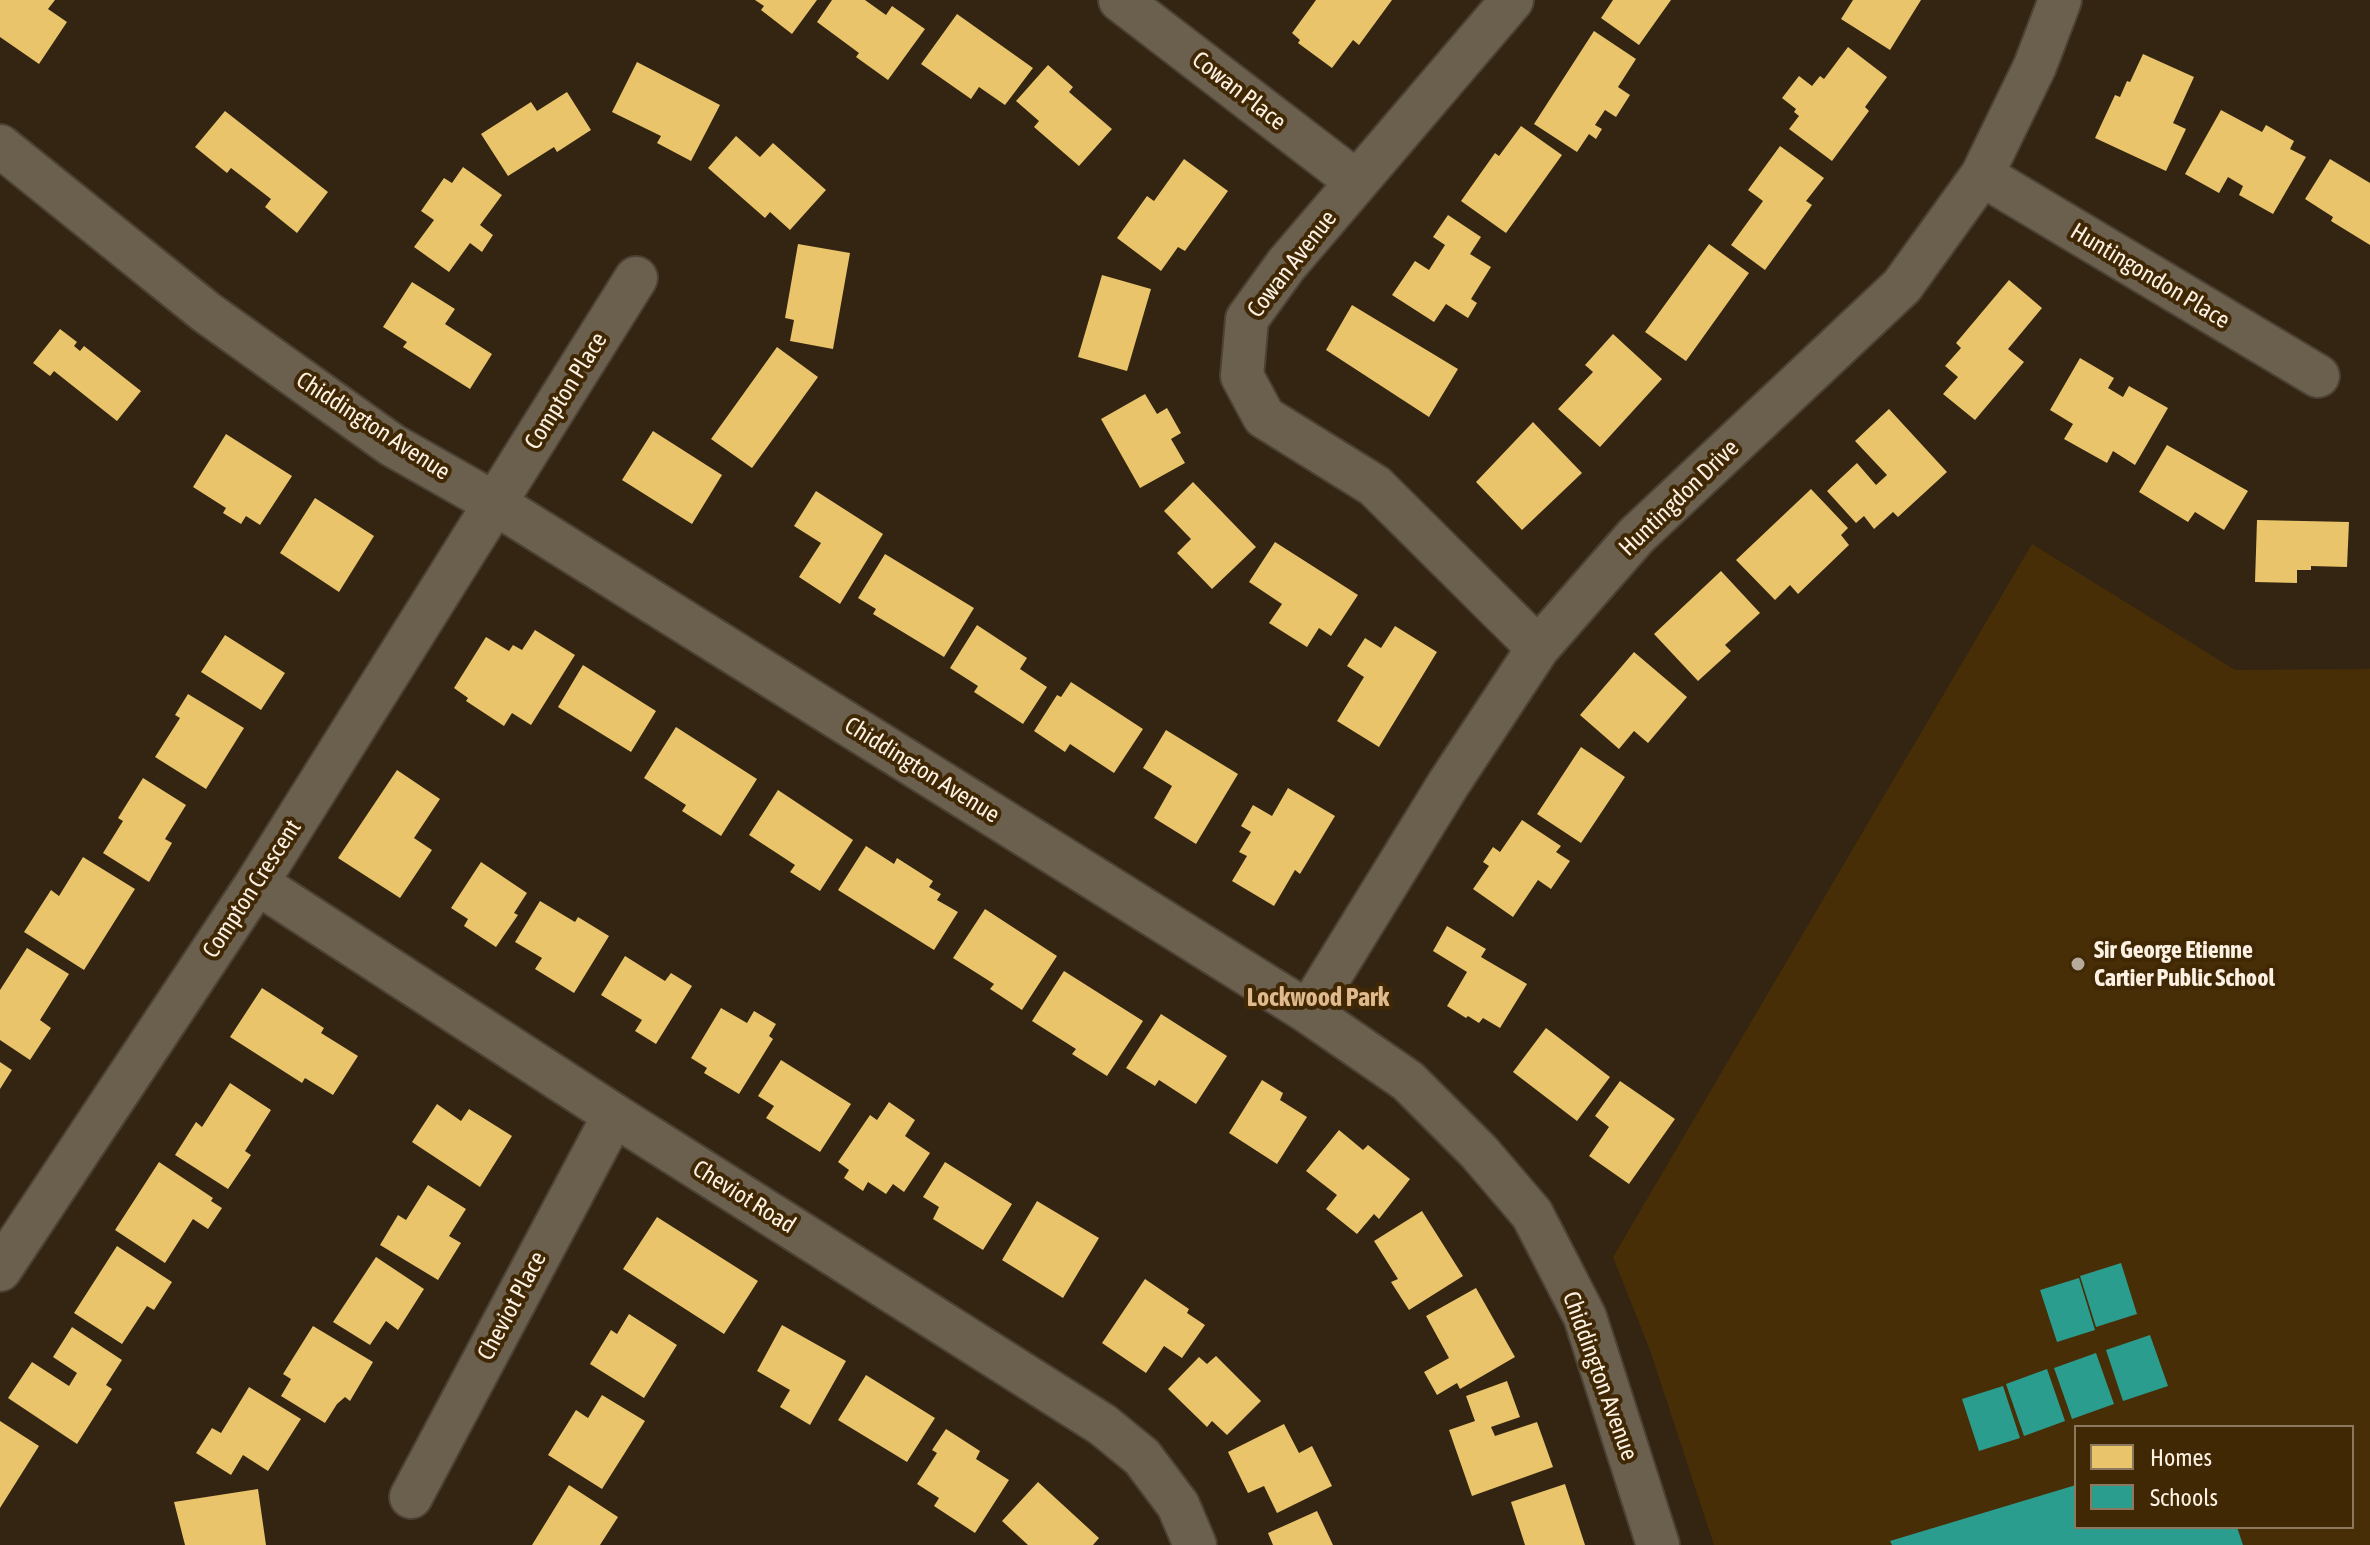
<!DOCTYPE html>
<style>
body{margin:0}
#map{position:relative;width:2370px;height:1545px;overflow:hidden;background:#332512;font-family:"Asap Condensed",sans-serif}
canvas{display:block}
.legend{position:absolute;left:2074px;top:1425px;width:280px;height:104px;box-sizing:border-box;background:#402805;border:2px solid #8c785e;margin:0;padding:10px 14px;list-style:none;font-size:24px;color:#fdf1e3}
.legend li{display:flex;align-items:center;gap:16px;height:40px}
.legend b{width:40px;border:2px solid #8c785e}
</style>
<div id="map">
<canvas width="2370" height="1545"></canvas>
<ul class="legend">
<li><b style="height:22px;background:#e9c46a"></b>Homes</li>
<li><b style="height:22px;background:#2a9d8f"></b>Schools</li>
</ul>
</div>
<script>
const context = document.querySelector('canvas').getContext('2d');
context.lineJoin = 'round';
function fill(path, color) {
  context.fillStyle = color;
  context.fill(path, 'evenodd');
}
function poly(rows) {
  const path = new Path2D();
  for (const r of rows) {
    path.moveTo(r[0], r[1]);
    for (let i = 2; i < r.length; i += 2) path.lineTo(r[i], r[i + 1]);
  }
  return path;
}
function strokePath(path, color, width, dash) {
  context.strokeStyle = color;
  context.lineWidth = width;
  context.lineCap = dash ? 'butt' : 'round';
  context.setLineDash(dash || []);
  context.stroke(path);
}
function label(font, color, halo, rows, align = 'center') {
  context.font = font + ' "Asap Condensed",sans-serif';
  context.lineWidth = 8;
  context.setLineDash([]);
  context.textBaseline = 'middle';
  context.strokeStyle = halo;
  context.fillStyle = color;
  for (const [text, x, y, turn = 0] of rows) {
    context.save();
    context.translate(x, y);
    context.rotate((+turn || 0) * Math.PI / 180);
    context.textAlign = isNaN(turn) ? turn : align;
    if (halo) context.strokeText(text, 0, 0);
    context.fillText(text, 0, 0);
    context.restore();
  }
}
fill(poly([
 [2032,544,2235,670,2370,669,2370,1545,1714,1545,1650,1350,1613,1257],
 [2076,1427,2352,1427,2352,1527,2076,1527]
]), '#472e06');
fill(poly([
 [0,0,55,0,48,9,67,22,39,64,0,37],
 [755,0,817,0,792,34,761,10,764,6],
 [832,0,865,0,886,15,892,6,925,29,888,80,856,57,859,53,817,22],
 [1316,0,1392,0,1359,45,1353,40,1332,68,1298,43,1300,40,1292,33],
 [1613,0,1671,0,1639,45,1601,18],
 [1853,0,1921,0,1890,50,1841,19],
 [957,14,1033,68,1005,105,979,87,971,99,921,64],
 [1594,31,1636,59,1618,87,1630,95,1616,117,1605,110,1595,125,1602,129,1596,139,1589,134,1577,152,1534,124],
 [1848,47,1887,77,1865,107,1869,111,1832,161,1789,129,1799,116,1794,112,1796,109,1782,98,1799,76,1812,86,1820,76,1824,79],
 [2143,54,2194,77,2173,123,2186,129,2166,171,2095,138,2115,95,2120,97,2127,81,2130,82],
 [637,62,720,105,691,161,657,143,661,136,612,112],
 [1048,65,1073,87,1069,92,1112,129,1079,166,1034,127,1039,121,1016,101],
 [567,92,591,130,557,152,554,147,508,176,481,134,531,102,537,111],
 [2221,110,2262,132,2266,125,2294,141,2290,149,2306,157,2273,214,2239,195,2243,186,2228,177,2219,193,2185,174],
 [225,111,328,192,297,233,265,207,271,199,231,168,227,173,195,147],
 [1521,126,1562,155,1506,233,1461,201,1495,153,1499,156],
 [736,136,760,157,773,143,826,190,790,230,770,212,765,218,708,168],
 [1780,146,1824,178,1806,201,1812,205,1765,270,1731,245,1763,201,1748,190],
 [1184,159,1228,191,1185,251,1178,247,1161,271,1117,238,1147,196,1154,201],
 [2330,159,2370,183,2370,245,2331,221,2333,217,2305,199],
 [463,167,502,195,480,225,493,235,482,252,470,243,449,272,414,247,434,220,421,211,444,178,452,183],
 [1448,215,1481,237,1470,254,1491,267,1471,299,1477,303,1468,318,1446,304,1434,322,1392,295,1415,261,1429,270,1445,245,1433,237],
 [798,244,850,253,833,349,790,341,794,320,785,318],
 [1709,244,1749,273,1686,361,1645,332],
 [1102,275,1151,289,1127,371,1078,357],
 [2009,280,2042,308,2008,349,2024,362,1975,420,1943,394,1958,377,1945,366,1961,348,1956,343],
 [412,282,455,309,445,324,492,354,470,389,403,347,407,342,383,327],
 [1352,305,1458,369,1429,417,1326,350],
 [60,329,77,342,74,346,80,351,84,346,141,391,117,421,54,371,50,376,33,363],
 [1613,334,1662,379,1600,447,1558,409,1593,372,1585,365],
 [777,347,818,377,752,468,711,439],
 [2080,358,2114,378,2108,388,2123,397,2129,386,2168,408,2135,465,2113,451,2107,463,2064,439,2073,424,2050,410],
 [1145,394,1157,414,1167,408,1181,433,1171,439,1185,463,1140,488,1101,419],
 [1889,409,1947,472,1898,517,1893,512,1874,529,1864,516,1856,523,1827,491,1857,463,1876,485,1887,475,1855,441],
 [1533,422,1582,473,1522,530,1476,482],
 [653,431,722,475,692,524,622,480],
 [226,434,292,476,260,525,246,516,241,524,223,513,226,508,193,487],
 [2167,445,2248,491,2224,530,2195,512,2188,522,2139,492],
 [1193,482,1256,547,1212,589,1177,553,1191,539,1164,511],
 [1811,489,1848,528,1841,535,1849,545,1798,594,1790,585,1775,600,1736,560],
 [816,491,883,534,840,604,799,577,821,543,794,526],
 [315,498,374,536,339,592,280,553],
 [2257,520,2349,522,2347,567,2311,566,2311,570,2297,570,2297,583,2255,582],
 [1275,542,1358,595,1331,636,1319,628,1307,647,1269,623,1282,604,1249,582],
 [885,554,974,608,944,657,873,614,876,609,858,598],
 [1721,571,1760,613,1725,645,1731,651,1698,681,1654,634],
 [977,625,1027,658,1020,669,1047,687,1023,724,974,692,978,686,950,668],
 [1395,626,1437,652,1379,747,1337,721,1364,677,1347,666,1365,638,1381,648],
 [535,630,575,655,531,725,512,713,504,726,466,701,468,698,454,688,486,637,509,651,513,645,522,650],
 [225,635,285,673,261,710,201,672],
 [1634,652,1687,697,1648,743,1634,731,1619,749,1580,715],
 [583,665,656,711,631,752,558,707],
 [1071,682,1143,729,1114,773,1070,744,1065,752,1034,731,1057,695,1061,697],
 [188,694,244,728,206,789,155,757,180,718,175,715],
 [676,727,757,779,721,836,682,811,686,805,644,778],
 [1166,730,1238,774,1196,844,1154,818,1172,786,1143,768],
 [1581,747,1625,777,1581,843,1537,814],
 [397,770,440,799,414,838,432,850,400,898,338,858],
 [143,778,186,805,165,839,172,843,149,882,103,853,123,821,118,818],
 [1288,788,1335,816,1300,874,1295,870,1274,906,1232,881,1247,856,1239,852,1251,832,1241,826,1253,805,1272,816],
 [778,790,853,840,820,891,790,872,795,865,749,835],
 [1522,820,1561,846,1556,852,1570,861,1551,889,1538,880,1513,917,1473,889,1489,866,1483,862,1493,847,1500,852],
 [866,846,894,864,897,858,933,881,929,887,941,894,937,900,958,912,934,950,838,890],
 [83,857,135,889,84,970,24,932,51,890,59,896],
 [481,862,527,893,514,913,518,915,496,947,464,926,468,919,451,908],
 [540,901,575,922,578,917,609,936,574,993,535,969,542,958,515,942],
 [985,909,1057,956,1022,1010,990,989,994,984,953,958],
 [1447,926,1486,949,1481,957,1527,984,1500,1028,1483,1018,1479,1023,1468,1016,1466,1018,1447,1006,1467,972,1433,951],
 [27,948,69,974,40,1020,51,1028,30,1060,0,1040,0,990],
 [625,956,665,981,671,973,692,986,656,1044,635,1031,642,1020,601,995],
 [1064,971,1143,1021,1107,1076,1072,1054,1076,1049,1032,1021],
 [262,988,324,1028,321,1033,358,1056,333,1095,305,1078,302,1083,230,1037],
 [721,1008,747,1023,754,1011,776,1024,769,1036,773,1039,739,1094,704,1073,707,1068,691,1058],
 [1161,1014,1227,1056,1196,1104,1159,1080,1155,1086,1126,1068],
 [1546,1028,1610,1077,1577,1121,1513,1072],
 [781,1060,851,1104,820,1152,766,1118,774,1106,758,1096],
 [0,1062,12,1070,0,1089],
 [1262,1080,1283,1093,1280,1100,1307,1117,1277,1164,1229,1133],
 [1620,1081,1675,1119,1629,1184,1589,1156,1609,1127,1595,1116],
 [230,1083,271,1110,245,1151,251,1155,228,1189,175,1155,196,1122,202,1127],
 [889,1102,915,1120,905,1136,930,1153,904,1192,893,1184,886,1194,868,1182,863,1191,844,1178,849,1170,838,1162,870,1115,877,1120],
 [437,1104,461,1121,469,1109,512,1136,480,1187,412,1142],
 [1339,1130,1363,1150,1368,1145,1410,1179,1379,1219,1374,1214,1357,1234,1326,1209,1337,1195,1306,1171],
 [159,1162,213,1198,211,1201,222,1208,208,1229,193,1219,165,1263,115,1230],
 [945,1162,1012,1204,983,1250,933,1219,939,1207,923,1197],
 [428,1185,466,1209,449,1236,461,1243,438,1280,380,1245,398,1215,406,1220],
 [1037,1201,1099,1238,1063,1298,1002,1260],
 [1422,1211,1463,1276,1409,1310,1391,1282,1398,1279,1374,1241],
 [657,1217,758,1281,724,1334,623,1269],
 [117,1246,172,1282,154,1310,147,1306,122,1344,74,1313],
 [376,1257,424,1289,398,1330,386,1321,370,1345,333,1322],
 [1145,1279,1189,1309,1187,1313,1205,1325,1182,1358,1164,1346,1146,1373,1102,1343],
 [1476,1288,1515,1357,1460,1389,1457,1383,1437,1395,1424,1372,1449,1358,1426,1316],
 [629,1314,677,1345,644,1398,590,1364,611,1330,617,1334],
 [782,1325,846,1361,810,1425,780,1407,790,1390,757,1371],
 [313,1326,373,1362,350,1401,345,1397,337,1404,325,1423,281,1396,291,1379,283,1374],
 [72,1327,122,1360,106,1385,112,1389,77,1444,8,1398,32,1362,69,1386,77,1373,53,1357],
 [1216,1356,1261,1401,1227,1435,1212,1421,1207,1427,1168,1389,1199,1357,1207,1364],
 [866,1375,935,1418,907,1462,838,1420],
 [1507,1381,1520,1417,1491,1427,1495,1436,1537,1422,1553,1467,1472,1496,1449,1430,1475,1421,1466,1396],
 [249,1387,301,1419,268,1471,243,1455,231,1475,196,1453,212,1428,221,1433],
 [602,1395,645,1421,602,1489,548,1455,576,1410,588,1418],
 [0,1421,39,1446,0,1508],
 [1284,1424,1299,1453,1312,1446,1332,1486,1277,1513,1264,1486,1248,1493,1228,1452],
 [946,1429,980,1451,976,1459,1009,1480,975,1533,934,1506,939,1498,917,1484,937,1453,932,1450],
 [1038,1482,1099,1538,1093,1545,1028,1545,1002,1521],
 [1565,1484,1585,1545,1525,1545,1511,1502],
 [569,1485,618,1517,600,1545,532,1545],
 [258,1489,266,1545,185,1545,174,1502],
 [1317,1511,1333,1545,1273,1545,1268,1533]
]), '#e9c46a');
fill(poly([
 [2121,1263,2137,1314,2096,1327,2080,1276],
 [2079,1278,2095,1330,2057,1342,2040,1290],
 [2150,1335,2168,1386,2123,1401,2106,1350],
 [2096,1353,2114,1404,2072,1419,2054,1368],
 [2047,1369,2065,1421,2024,1436,2006,1384],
 [2003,1386,2020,1438,1979,1451,1962,1399],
 [2076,1485,2076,1527,2237,1527,2243,1545,1892,1545,1890,1541]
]), '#2a9d8f');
const minor = poly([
 [1120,0,1357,182],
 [1512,0,1286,265,1247,319,1242,376,1264,417,1375,486,1538,648],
 [0,146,206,312,392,445,496,504,1308,1012,1408,1081,1479,1152,1532,1214,1585,1317,1658,1545],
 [1982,175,2318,376],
 [257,883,614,1115,1103,1425,1142,1457,1178,1505,1195,1545],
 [1308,1012,1449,783,1538,648,1636,536,1902,286,1982,175,2035,66,2060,0],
 [0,1270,257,883,636,278],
 [411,1497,614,1115]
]);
strokePath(minor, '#4b4134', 46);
strokePath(minor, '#6b5f4e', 42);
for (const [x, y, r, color] of [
 [2078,964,8,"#b6aa9a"]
]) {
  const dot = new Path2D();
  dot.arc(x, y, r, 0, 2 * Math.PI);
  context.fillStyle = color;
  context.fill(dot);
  strokePath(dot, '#402805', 3);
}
label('24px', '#fdf1e3', '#402805', [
 ["Cowan Place",1239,91,38],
 ["Cowan Avenue",1292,264,-52],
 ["Huntingondon Place",2150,276,31],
 ["Compton Place",566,391,-58],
 ["Chiddington Avenue",373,426,33],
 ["Huntingdon Drive",1679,498,-44],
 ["Chiddington Avenue",922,770,32],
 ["Compton Crescent",252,889,-57],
 ["Cheviot Road",744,1197,32],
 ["Cheviot Place",512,1306,-62],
 ["Chiddington Avenue",1600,1376,70]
]);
label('bold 24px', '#fdf1e3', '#402805', [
 ["Sir George Etienne",2094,950],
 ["Cartier Public School",2094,978]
], 'left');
label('bold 26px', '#e0ba8d', '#402805', [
 ["Lockwood Park",1318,998]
]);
</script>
